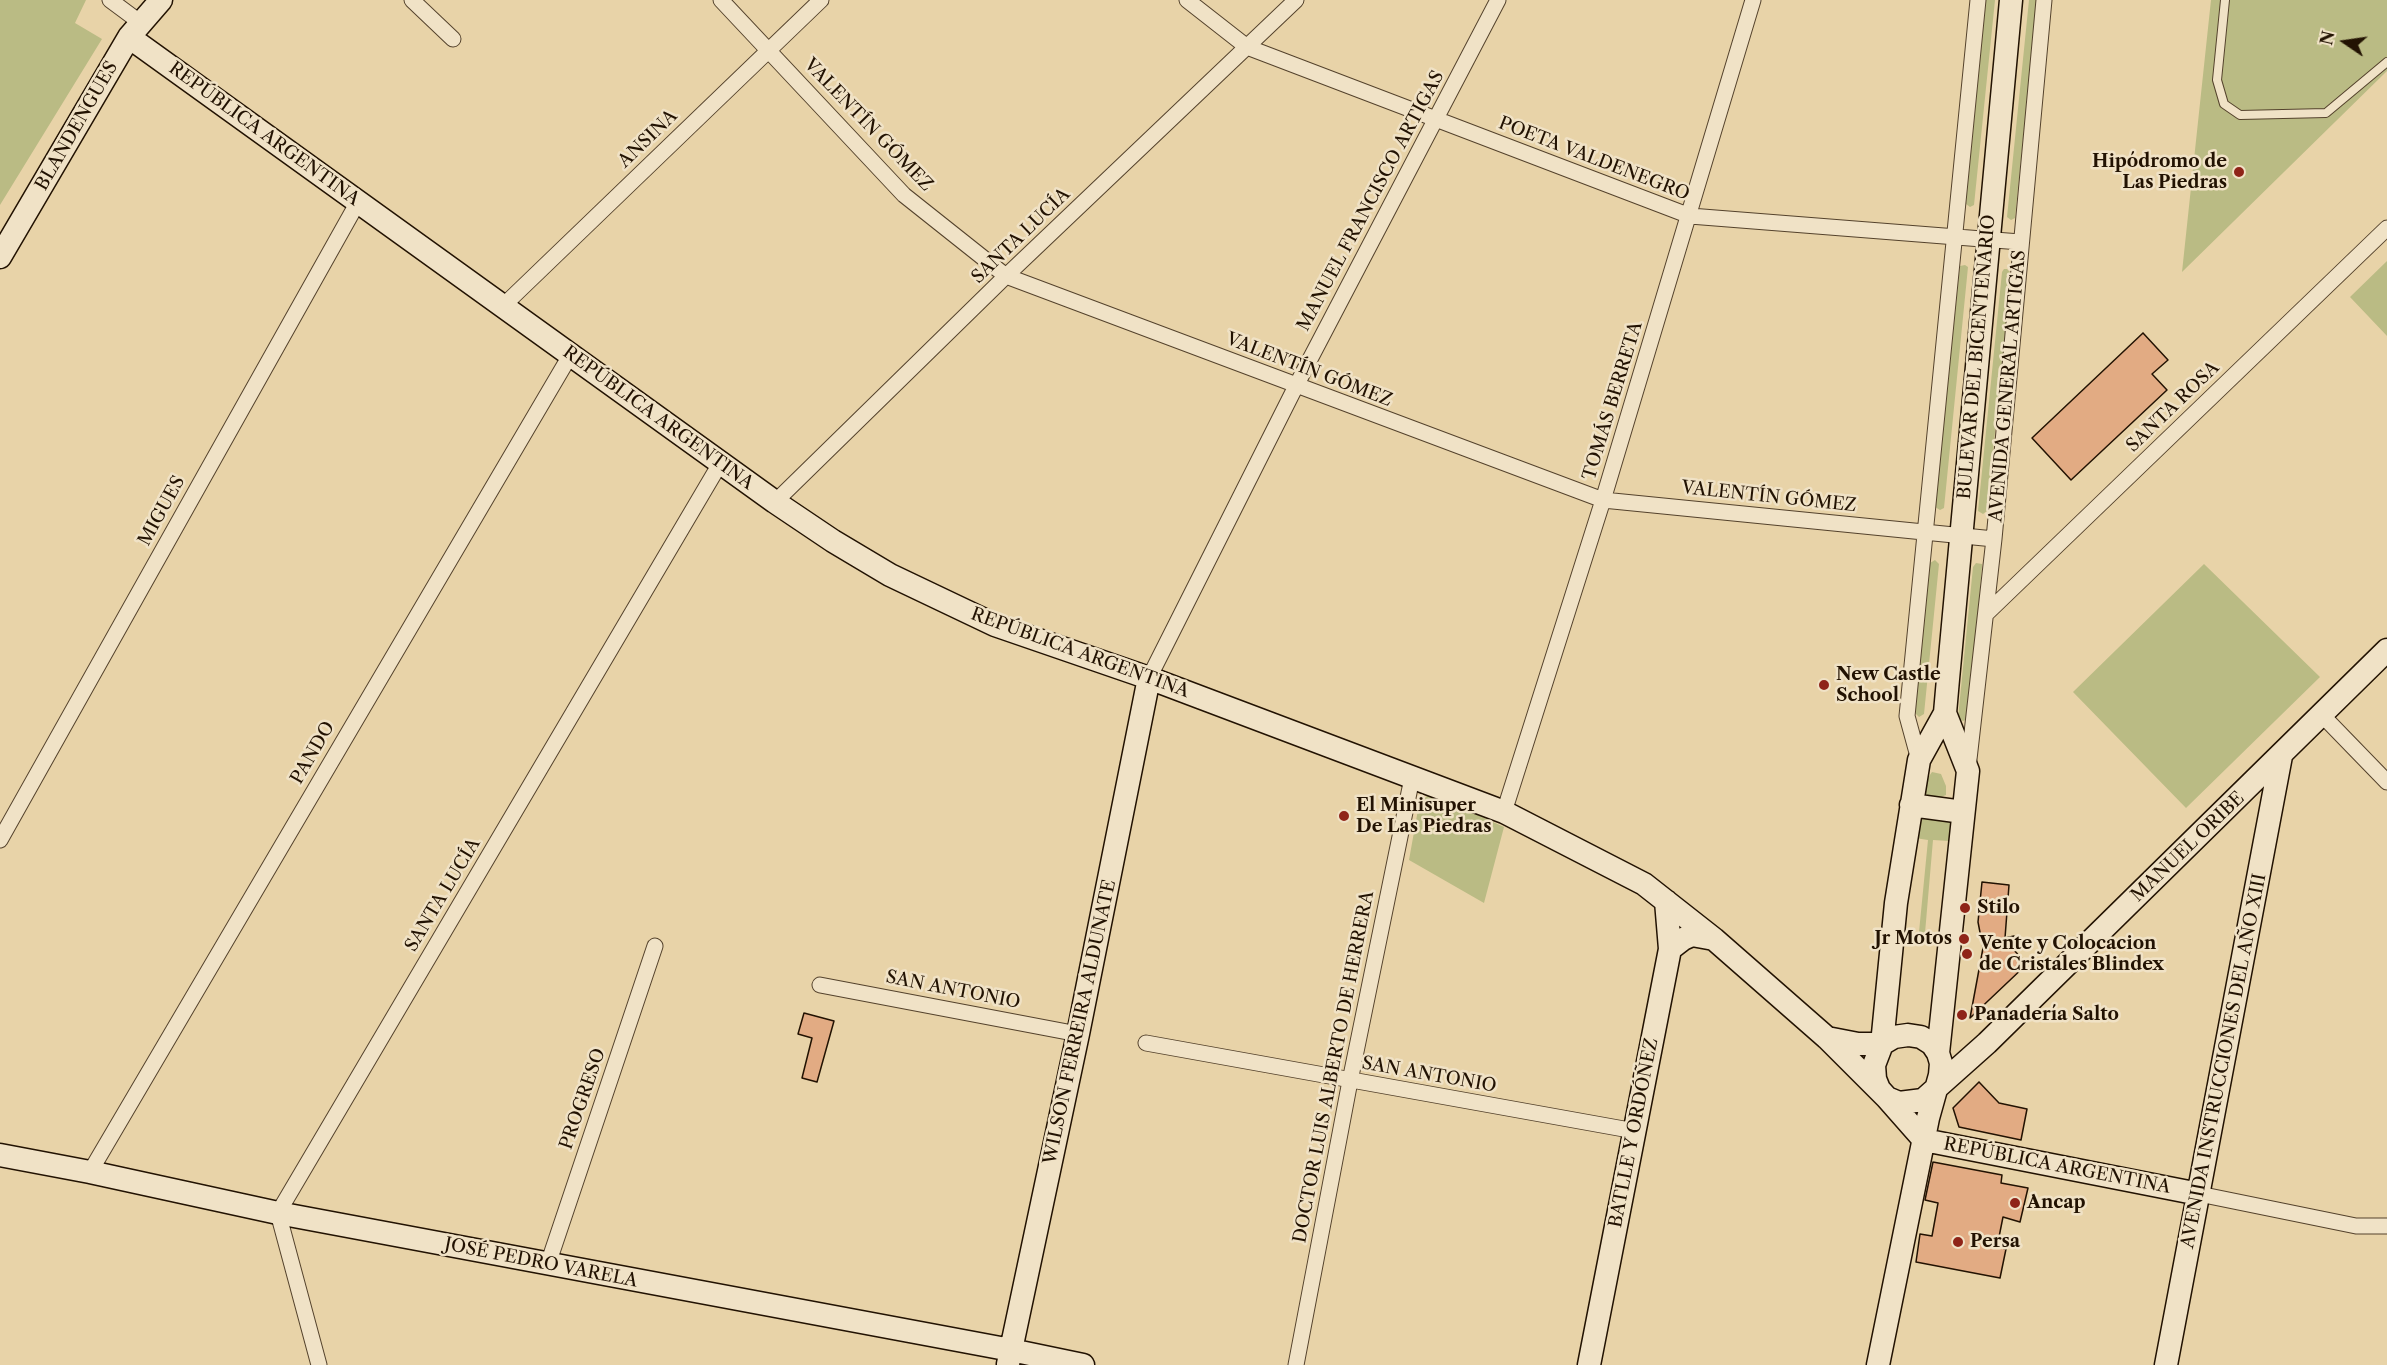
<!DOCTYPE html>
<meta charset="utf-8">
<style>
body{margin:0}
#map{position:relative;width:2387px;height:1365px;overflow:hidden;background:#e8d3a8;font-family:"Libre Caslon Text",serif}
canvas{display:block}
.north{position:absolute;left:2315px;top:12px;width:60px;height:60px;-webkit-text-stroke:4px #f0e2c6;paint-order:stroke;rotate:283deg;font-size:16px;font-weight:700;line-height:24px;text-align:center;color:#221202}
.north::after{content:'';display:block;margin:auto;width:21px;height:27px;background:#221202;clip-path:polygon(50% 0,100% 100%,50% 72%,0 100%)}
</style>
<div id="map">
<canvas width="2387" height="1365"></canvas>
<div class="north">N</div>
</div>
<script>
const context = document.querySelector('canvas').getContext('2d');
context.lineJoin = 'round';
function fill(path, color) {
  context.fillStyle = color;
  context.fill(path, 'evenodd');
}
function poly(rows) {
  const path = new Path2D();
  for (const r of rows) {
    path.moveTo(r[0], r[1]);
    for (let i = 2; i < r.length; i += 2) path.lineTo(r[i], r[i + 1]);
  }
  return path;
}
function strokePath(path, color, width, dash) {
  context.strokeStyle = color;
  context.lineWidth = width;
  context.lineCap = dash ? 'butt' : 'round';
  context.setLineDash(dash || []);
  context.stroke(path);
}
function label(font, color, halo, rows, align = 'center') {
  context.font = font + ' "Libre Caslon Text",serif';
  context.lineWidth = 5;
  context.setLineDash([]);
  context.textBaseline = 'middle';
  context.strokeStyle = halo;
  context.fillStyle = color;
  for (const [text, x, y, turn = 0] of rows) {
    context.save();
    context.translate(x, y);
    context.rotate((+turn || 0) * Math.PI / 180);
    context.textAlign = isNaN(turn) ? turn : align;
    if (halo) context.strokeText(text, 0, 0);
    context.fillText(text, 0, 0);
    context.restore();
  }
}
fill(poly([
 [0,0,86,0,75,23,102,39,0,205],
 [1986,0,1995,0,1974,205,1970,207,1966,204],
 [2029,0,2037,0,2015,218,2011,220,2007,217],
 [2211,0,2387,0,2387,71,2182,272],
 [2387,261,2387,336,2350,297],
 [1965,265,1968,267,1944,508,1940,510,1935,507,1960,266],
 [2004,269,2007,269,2011,273,1987,511,1983,514,1978,511,2002,272],
 [1935,560,1939,564,1924,714,1919,717,1915,713,1930,563],
 [1976,563,1982,564,1982,567,1968,719,1963,721,1958,718,1973,567],
 [2204,564,2320,677,2186,808,2073,692],
 [1932,772,1941,774,1946,786,1946,795,1941,797,1924,795,1923,785],
 [1428,795,1438,797,1504,827,1484,903,1409,860,1419,804],
 [1919,813,1953,819,1952,838,1949,841,1933,840,1925,933,1919,932,1928,840,1915,838]
]), '#babb84');
const building = poly([
 [2143,333,2168,360,2152,374,2167,390,2071,480,2032,438,2143,333],
 [1982,882,2009,885,2005,938,2014,936,2011,947,2027,964,1970,1018,1983,948,1978,922,1982,882],
 [804,1013,834,1021,817,1082,802,1078,812,1038,798,1034,804,1013],
 [1979,1082,1999,1103,2027,1109,2021,1140,1959,1127,1953,1108,1979,1082],
 [1933,1162,2002,1175,2001,1183,2028,1188,2020,1222,2003,1217,1997,1247,2006,1249,2000,1278,1916,1262,1920,1234,1932,1236,1938,1203,1925,1200,1933,1162]
]);
fill(building, '#e2ab83');
strokePath(building, '#221202', 1.5);
const lane = poly([
 [2225,0,2217,80,2224,104,2240,115,2326,113,2387,62]
]);
const street = poly([
 [110,0,141,23],
 [412,0,453,39],
 [721,0,904,195,1006,276,1603,500,1994,539],
 [1187,0,1247,47,1690,216,2020,242],
 [502,307,821,0],
 [775,502,1006,276,1296,0],
 [1986,614,2387,228],
 [1149,678,1296,386,1498,0],
 [2321,714,2387,782],
 [1919,760,1907,716,1978,0],
 [1968,768,1994,539,2044,0],
 [1504,812,1603,500,1753,0],
 [0,840,358,202],
 [820,985,1078,1034],
 [1146,1043,1635,1131],
 [90,1172,571,354],
 [2199,1194,2356,1226,2387,1226],
 [548,1264,655,946],
 [319,1365,278,1213,721,462],
 [1296,1365,1350,1081,1412,778]
]);
const secondary = poly([
 [129,37,775,502,833,541,890,575,995,625,1149,678,1504,812,1644,884,1714,939,1827,1038,1887,1098,1924,1140,2199,1194],
 [0,257,129,37,161,0],
 [1945,713,1919,760,1896,903,1882,1044,1874,1065,1875,1079,1879,1089,1887,1098,1899,1103,1923,1100,1987,1043,2387,650],
 [1911,805,1963,812],
 [1666,901,1670,949],
 [1827,1038,1858,1044,1882,1044,1894,1037,1908,1035,1921,1037,1932,1044,1938,1053],
 [0,1155,90,1172,278,1213,1011,1350,1083,1365],
 [1008,1364,1078,1034,1149,678],
 [1589,1365,1670,949,1683,939,1692,935,1714,939],
 [1878,1365,1928,1118,1940,1075,1941,1063,1938,1053,1968,771,1945,713,1948,679,2011,0],
 [2166,1365,2281,756]
]);
strokePath(lane, '#54422c', 10);
strokePath(street, '#54422c', 17);
strokePath(secondary, '#221202', 25);
strokePath(lane, '#f0e2c6', 8);
strokePath(street, '#f0e2c6', 15);
strokePath(secondary, '#f0e2c6', 22);
for (const [x, y, r, color] of [
 [2239,172,6,"#8f2418"],
 [1824,685,6,"#8f2418"],
 [1344,816,6,"#8f2418"],
 [1965,908,6,"#8f2418"],
 [1964,939,6,"#8f2418"],
 [1967,954,6,"#8f2418"],
 [1962,1015,6,"#8f2418"],
 [2015,1203,6,"#8f2418"],
 [1958,1242,6,"#8f2418"]
]) {
  const dot = new Path2D();
  dot.arc(x, y, r, 0, 2 * Math.PI);
  context.fillStyle = color;
  context.fill(dot);
  strokePath(dot, '#f0e2c6', 2);
}
label('18px', '#221202', '#f0e2c6', [
 ["VALENTÍN GÓMEZ",868,125,46],
 ["BLANDENGUES",77,126,-60],
 ["REPÚBLICA ARGENTINA",264,134,36],
 ["ANSINA",648,139,-44],
 ["POETA VALDENEGRO",1594,159,21],
 ["MANUEL FRANCISCO ARTIGAS",1371,201,-62],
 ["SANTA LUCÍA",1021,236,-44],
 ["BULEVAR DEL BICENTENARIO",1977,357,-85],
 ["VALENTÍN GÓMEZ",1309,370,21],
 ["AVENIDA GENERAL ARTIGAS",2008,386,-85],
 ["TOMÁS BERRETA",1613,401,-73],
 ["SANTA ROSA",2173,407,-44],
 ["REPÚBLICA ARGENTINA",658,418,36],
 ["VALENTÍN GÓMEZ",1769,497,6],
 ["MIGUES",162,511,-61],
 ["REPÚBLICA ARGENTINA",1080,653,20],
 ["PANDO",313,753,-60],
 ["MANUEL ORIBE",2188,847,-44],
 ["SANTA LUCÍA",443,895,-59],
 ["SAN ANTONIO",953,990,11],
 ["WILSON FERREIRA ALDUNATE",1080,1022,-78],
 ["AVENIDA INSTRUCCIONES DEL AÑO XIII",2224,1061,-79],
 ["DOCTOR LUIS ALBERTO DE HERRERA",1334,1067,-79],
 ["SAN ANTONIO",1429,1075,10],
 ["PROGRESO",583,1099,-71],
 ["BATLLE Y ORDÓÑEZ",1634,1133,-79],
 ["REPÚBLICA ARGENTINA",2057,1166,11],
 ["JOSÉ PEDRO VARELA",541,1263,11]
]);
label('bold 18px', '#221202', '#f0e2c6', [
 ["Hipódromo de",2227,162,"right"],
 ["Las Piedras",2227,183,"right"],
 ["New Castle",1836,675],
 ["School",1836,696],
 ["El Minisuper",1356,806],
 ["De Las Piedras",1356,827],
 ["Stilo",1977,908],
 ["Jr Motos",1952,939,"right"],
 ["Vente y Colocacion",1979,944],
 ["de Cristales Blindex",1979,965],
 ["Panadería Salto",1974,1015],
 ["Ancap",2027,1203],
 ["Persa",1970,1242]
], 'left');
</script>
